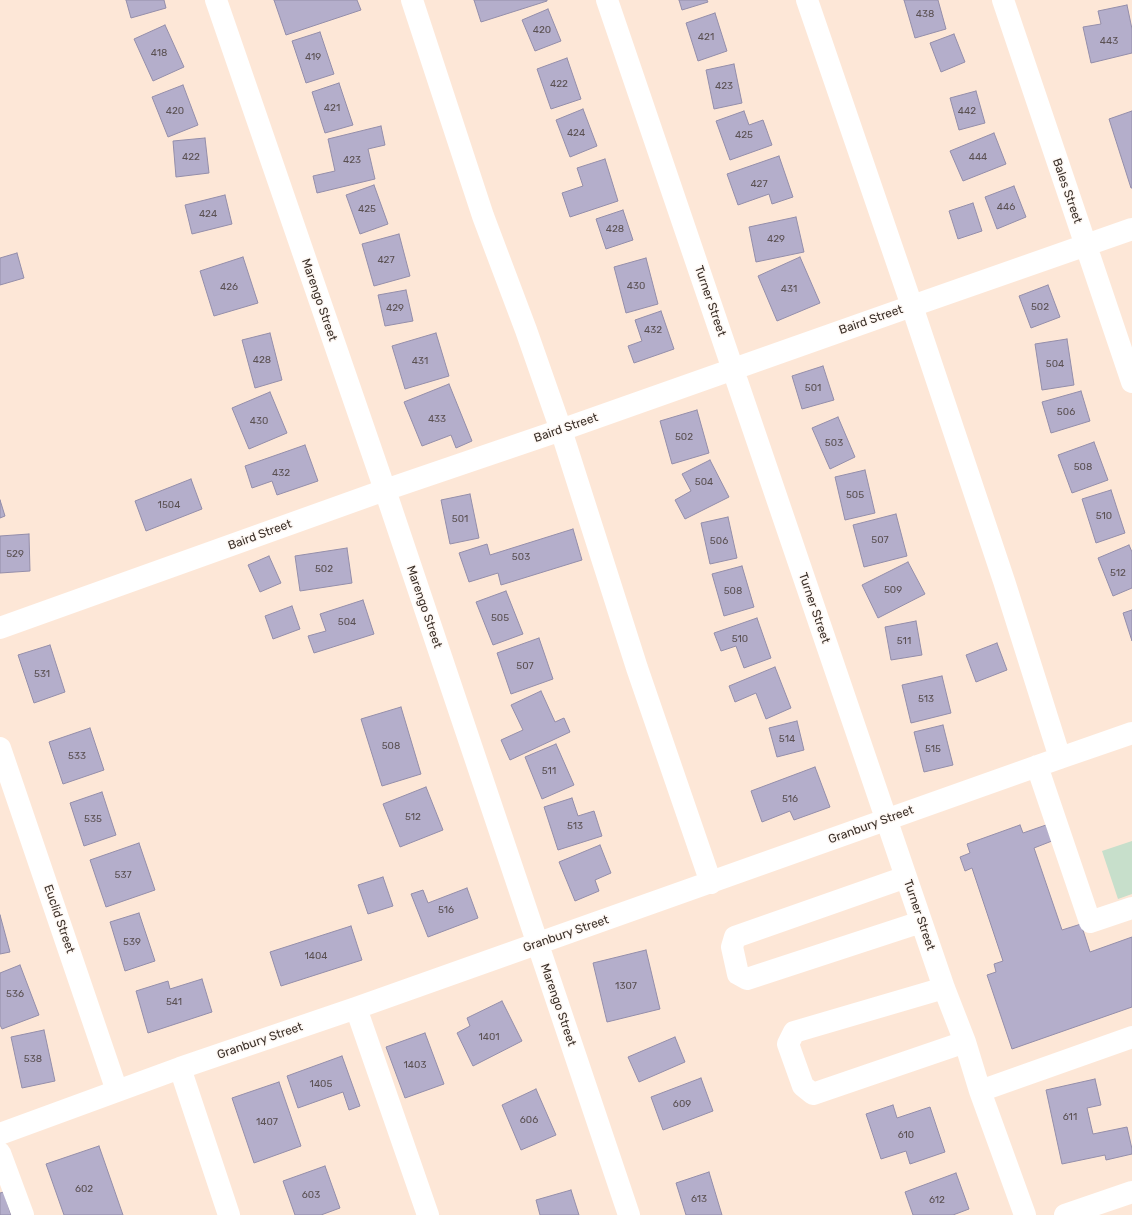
<!DOCTYPE html>
<style>
body{margin:0}
canvas{display:block;background:#fde7d7}
</style>
<canvas width="1132" height="1215"></canvas>
<script>
const context = document.querySelector('canvas').getContext('2d');
context.lineJoin = 'round';
function fill(path, color) {
  context.fillStyle = color;
  context.fill(path, 'evenodd');
}
function poly(rows) {
  const path = new Path2D();
  for (const r of rows) {
    path.moveTo(r[0], r[1]);
    for (let i = 2; i < r.length; i += 2) path.lineTo(r[i], r[i + 1]);
  }
  return path;
}
function strokePath(path, color, width, dash) {
  context.strokeStyle = color;
  context.lineWidth = width;
  context.lineCap = dash ? 'butt' : 'round';
  context.setLineDash(dash || []);
  context.stroke(path);
}
function label(font, color, halo, rows, align = 'center') {
  context.font = font + ' Rubik,sans-serif';
  context.lineWidth = 3;
  context.setLineDash([]);
  context.textBaseline = 'middle';
  context.strokeStyle = halo;
  context.fillStyle = color;
  for (const [text, x, y, turn = 0] of rows) {
    context.save();
    context.translate(x, y);
    context.rotate((+turn || 0) * Math.PI / 180);
    context.textAlign = isNaN(turn) ? turn : align;
    if (halo) context.strokeText(text, 0, 0);
    context.fillText(text, 0, 0);
    context.restore();
  }
}
fill(poly([
 [1132,841,1132,894,1118,899,1102,851]
]), '#c7dfcb');
const building = poly([
 [126,0,164,0,166,8,131,18,126,0],
 [274,0,357,0,361,10,286,35,274,0],
 [474,0,547,0,547,1,481,22,474,0],
 [679,0,707,0,708,2,682,10,679,0],
 [904,0,938,0,946,29,915,38,904,0],
 [1127,5,1132,29,1132,53,1091,63,1083,27,1101,24,1098,11,1127,5],
 [548,9,561,41,535,51,522,20,548,9],
 [715,13,727,51,698,61,686,23,715,13],
 [165,25,184,67,153,81,134,39,165,25],
 [320,32,334,74,306,83,292,41,320,32],
 [954,34,965,62,941,72,930,43,954,34],
 [567,58,581,99,551,109,537,69,567,58],
 [734,64,742,103,714,109,706,70,734,64],
 [339,83,353,125,325,133,312,92,339,83],
 [183,85,198,125,168,137,152,97,183,85],
 [976,91,985,123,959,130,950,98,976,91],
 [583,109,597,146,570,157,556,120,583,109],
 [744,111,749,125,763,120,772,145,730,160,716,121,744,111],
 [1132,111,1132,188,1131,188,1109,119,1132,111],
 [381,126,385,145,368,149,375,179,317,193,313,176,335,171,328,139,381,126],
 [994,133,1006,164,963,181,950,151,994,133],
 [205,138,209,173,176,177,173,141,205,138],
 [779,156,793,197,772,204,769,194,738,205,727,174,779,156],
 [605,159,618,201,570,217,562,193,583,186,577,168,605,159],
 [374,185,388,224,360,234,346,195,374,185],
 [1014,186,1026,217,997,229,985,197,1014,186],
 [225,195,232,224,192,234,185,205,225,195],
 [973,203,982,231,958,239,949,211,973,203],
 [623,210,633,240,606,249,596,219,623,210],
 [796,217,804,252,756,262,749,227,796,217],
 [399,234,410,276,374,286,362,244,399,234],
 [17,253,24,278,0,285,0,258,17,253],
 [243,257,258,303,214,316,200,271,243,257],
 [800,257,820,303,777,321,758,276,800,257],
 [646,258,658,304,626,313,614,267,646,258],
 [1048,285,1060,317,1031,328,1019,296,1048,285],
 [406,290,413,321,385,326,378,295,406,290],
 [661,311,674,349,634,363,628,346,642,341,635,320,661,311],
 [270,333,282,380,255,388,242,340,270,333],
 [436,333,449,376,405,389,392,346,436,333],
 [1067,339,1074,385,1042,390,1035,344,1067,339],
 [823,366,834,400,802,409,792,376,823,366],
 [449,384,472,441,456,448,451,435,422,446,404,402,449,384],
 [1081,391,1090,421,1051,433,1042,402,1081,391],
 [270,392,287,433,249,449,232,408,270,392],
 [697,410,709,453,672,464,660,421,697,410],
 [838,417,855,457,830,469,812,428,838,417],
 [1094,442,1108,480,1072,493,1058,455,1094,442],
 [305,445,318,481,277,495,272,481,252,488,245,466,305,445],
 [710,460,729,497,685,519,675,500,691,491,682,474,710,460],
 [865,470,875,513,845,520,835,477,865,470],
 [191,479,202,509,146,531,135,501,191,479],
 [1111,490,1125,533,1096,543,1082,499,1111,490],
 [470,494,479,538,450,544,441,500,470,494],
 [0,500,5,516,0,518,0,500],
 [896,514,907,556,864,567,853,525,896,514],
 [728,517,737,558,710,564,701,523,728,517],
 [573,529,582,560,501,585,498,573,469,582,459,553,487,544,490,555,573,529],
 [29,534,30,571,0,573,0,536,29,534],
 [1129,545,1132,552,1132,588,1113,596,1098,558,1129,545],
 [347,548,352,583,300,591,295,556,347,548],
 [269,556,281,583,260,592,248,565,269,556],
 [908,562,925,594,878,618,862,585,908,562],
 [742,566,754,607,724,616,712,574,742,566],
 [506,591,523,634,493,645,476,602,506,591],
 [363,600,374,634,314,653,308,636,326,631,320,614,363,600],
 [292,606,300,629,273,639,265,616,292,606],
 [1132,610,1132,641,1123,613,1132,610],
 [757,618,771,658,744,668,736,646,721,651,714,633,757,618],
 [916,621,922,655,891,660,885,627,916,621],
 [539,638,553,679,511,694,497,653,539,638],
 [997,643,1007,670,976,682,966,655,997,643],
 [50,645,65,692,34,703,18,655,50,645],
 [775,667,791,708,766,719,756,693,735,702,729,686,775,667],
 [942,676,951,713,911,723,902,685,942,676],
 [541,691,555,722,564,718,570,732,510,760,501,740,523,730,511,705,541,691],
 [401,707,421,774,382,786,361,719,401,707],
 [797,721,804,750,777,757,769,728,797,721],
 [943,725,953,765,924,772,914,732,943,725],
 [90,728,104,770,63,784,49,742,90,728],
 [556,744,574,785,542,799,525,757,556,744],
 [815,767,830,807,794,820,790,811,762,822,751,791,815,767],
 [426,787,443,830,400,847,383,804,426,787],
 [102,792,116,835,84,846,70,803,102,792],
 [572,798,578,816,594,811,602,836,558,850,544,807,572,798],
 [1020,825,1023,833,1046,825,1052,841,1034,848,1062,930,1081,924,1090,952,1132,937,1132,1007,1012,1049,987,975,996,972,994,964,1003,961,972,868,965,871,960,857,970,853,967,844,1020,825],
 [139,843,155,890,106,907,90,860,139,843],
 [600,845,611,873,595,880,599,891,575,901,559,862,600,845],
 [383,877,393,906,368,914,358,885,383,877],
 [467,888,478,918,428,937,411,894,423,890,428,903,467,888],
 [139,913,155,961,125,971,110,922,139,913],
 [0,915,10,952,0,954,0,915],
 [351,926,362,960,281,986,270,952,351,926],
 [646,950,660,1009,607,1022,593,963,646,950],
 [20,965,39,1015,2,1029,0,1025,0,973,20,965],
 [202,979,212,1012,148,1033,136,991,168,981,170,989,202,979],
 [502,1001,522,1041,473,1066,457,1033,470,1026,467,1018,502,1001],
 [44,1030,55,1081,22,1088,11,1037,44,1030],
 [425,1033,444,1084,405,1098,386,1047,425,1033],
 [675,1037,685,1062,639,1082,628,1057,675,1037],
 [342,1056,360,1106,349,1110,343,1092,298,1108,287,1076,342,1056],
 [701,1078,713,1111,663,1130,651,1097,701,1078],
 [1095,1079,1101,1105,1087,1108,1093,1134,1127,1127,1132,1149,1132,1154,1106,1160,1105,1155,1062,1164,1046,1090,1095,1079],
 [279,1082,301,1146,254,1163,232,1098,279,1082],
 [536,1089,556,1135,521,1150,502,1105,536,1089],
 [893,1105,897,1118,930,1107,945,1152,910,1164,906,1151,881,1159,866,1114,893,1105],
 [99,1146,123,1215,64,1215,46,1164,99,1146],
 [325,1166,340,1208,321,1215,295,1215,283,1181,325,1166],
 [709,1172,722,1215,686,1215,676,1183,709,1172],
 [956,1173,969,1209,953,1215,913,1215,905,1192,956,1173],
 [571,1190,579,1215,540,1215,536,1200,571,1190],
 [4,1192,11,1215,0,1215,0,1193,4,1192]
]);
fill(building, '#b4aecb');
strokePath(building, '#948eaa', 1);
strokePath(poly([
 [216,0,385,490,629,1215],
 [412,0,483,216,526,330,561,430,637,668,711,883],
 [607,0,906,877,944,988,965,1042,980,1091,1025,1215],
 [807,0,912,306,1004,581,1060,758],
 [1003,0,1132,382],
 [0,628,385,490,561,430,912,306,1132,229],
 [0,748,117,1091],
 [1037,766,1090,922,1132,908],
 [906,877,735,937,732,947,738,974,747,979,921,922],
 [944,988,794,1032,788,1044,803,1086,813,1094,965,1042],
 [356,1008,428,1215],
 [180,1068,229,1215],
 [980,1091,1132,1037],
 [0,1134,180,1068,356,1008,1060,758,1132,733],
 [0,1153,23,1215],
 [1065,1215,1132,1192]
]), '#fff', 22);
label('10px', '#5a5052', null, [
 ["438",925,14],
 ["420",542,30],
 ["421",706,37],
 ["443",1109,41],
 ["418",159,53],
 ["419",313,57],
 ["422",559,84],
 ["423",724,86],
 ["421",332,108],
 ["420",175,111],
 ["442",967,111],
 ["424",576,133],
 ["425",744,135],
 ["422",191,157],
 ["444",978,157],
 ["423",352,160],
 ["427",759,184],
 ["446",1006,207],
 ["425",367,209],
 ["424",208,214],
 ["428",615,229],
 ["429",776,239],
 ["427",386,260],
 ["430",636,286],
 ["426",229,287],
 ["431",789,289],
 ["502",1040,307],
 ["429",395,308],
 ["432",653,330],
 ["428",262,360],
 ["431",420,361],
 ["504",1055,364],
 ["501",813,388],
 ["506",1066,412],
 ["433",437,419],
 ["430",259,421],
 ["502",684,437],
 ["503",834,443],
 ["508",1083,467],
 ["432",281,473],
 ["504",704,482],
 ["505",855,495],
 ["1504",169,505],
 ["510",1104,516],
 ["501",460,519],
 ["507",880,540],
 ["506",719,541],
 ["529",15,554],
 ["503",521,557],
 ["502",324,569],
 ["512",1118,573],
 ["509",893,590],
 ["508",733,591],
 ["505",500,618],
 ["504",347,622],
 ["510",740,639],
 ["511",904,641],
 ["507",525,666],
 ["531",42,674],
 ["513",926,699],
 ["514",787,739],
 ["508",391,746],
 ["515",933,749],
 ["533",77,756],
 ["511",549,771],
 ["516",790,799],
 ["512",413,817],
 ["535",93,819],
 ["513",575,826],
 ["537",123,875],
 ["516",446,910],
 ["539",132,942],
 ["1404",316,956],
 ["1307",626,986],
 ["536",15,994],
 ["541",174,1002],
 ["1401",489,1037],
 ["538",33,1059],
 ["1403",415,1065],
 ["1405",321,1084],
 ["609",682,1104],
 ["611",1070,1117],
 ["606",529,1120],
 ["1407",267,1122],
 ["610",906,1135],
 ["602",84,1189],
 ["603",311,1195],
 ["613",699,1199],
 ["612",937,1200]
]);
label('12px', '#3c312a', '#fef8f4', [
 ["Bales Street",1067,191,71],
 ["Marengo Street",319,300,71],
 ["Turner Street",710,301,71],
 ["Baird Street",871,320,-19],
 ["Baird Street",566,428,-19],
 ["Baird Street",260,535,-20],
 ["Marengo Street",424,607,71],
 ["Turner Street",814,608,71],
 ["Granbury Street",871,825,-20],
 ["Turner Street",919,915,71],
 ["Euclid Street",59,919,71],
 ["Granbury Street",566,934,-19],
 ["Marengo Street",558,1005,71],
 ["Granbury Street",260,1041,-19]
]);
</script>
